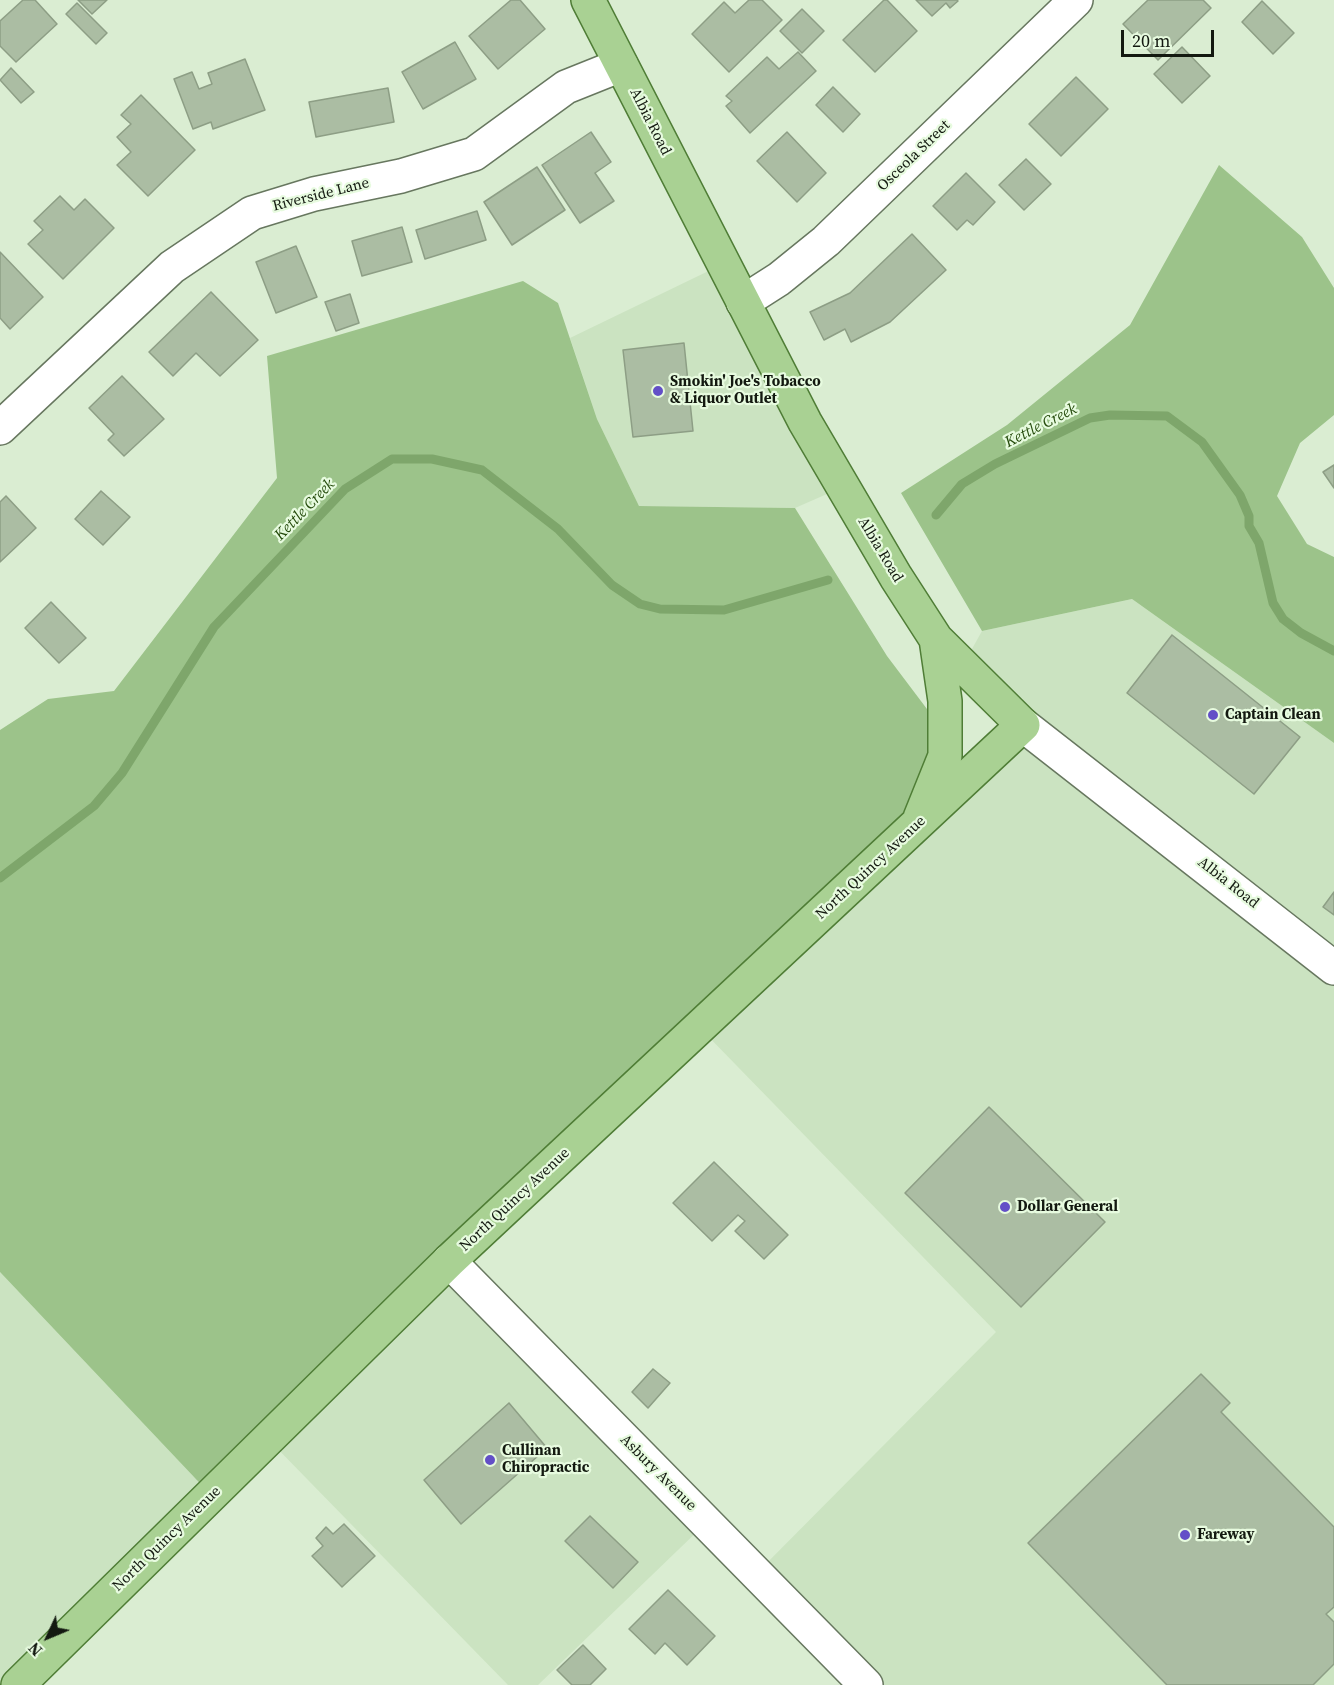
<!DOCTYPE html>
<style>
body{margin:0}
#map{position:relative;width:1334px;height:1685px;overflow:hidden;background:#daedd2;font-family:"Source Serif 4",serif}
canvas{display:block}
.north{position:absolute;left:18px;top:1607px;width:60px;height:60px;-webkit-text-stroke:4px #e7fbdf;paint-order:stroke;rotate:226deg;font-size:16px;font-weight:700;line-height:24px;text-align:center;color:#131910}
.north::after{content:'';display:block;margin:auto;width:21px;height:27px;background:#131910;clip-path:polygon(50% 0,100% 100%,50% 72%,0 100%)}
.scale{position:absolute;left:1121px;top:30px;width:93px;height:27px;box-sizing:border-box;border:3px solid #131910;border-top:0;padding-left:8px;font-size:18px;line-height:21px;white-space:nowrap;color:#131910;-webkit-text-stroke:4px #e7fbdf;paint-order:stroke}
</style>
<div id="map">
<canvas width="1334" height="1685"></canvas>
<div class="north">N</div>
<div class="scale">20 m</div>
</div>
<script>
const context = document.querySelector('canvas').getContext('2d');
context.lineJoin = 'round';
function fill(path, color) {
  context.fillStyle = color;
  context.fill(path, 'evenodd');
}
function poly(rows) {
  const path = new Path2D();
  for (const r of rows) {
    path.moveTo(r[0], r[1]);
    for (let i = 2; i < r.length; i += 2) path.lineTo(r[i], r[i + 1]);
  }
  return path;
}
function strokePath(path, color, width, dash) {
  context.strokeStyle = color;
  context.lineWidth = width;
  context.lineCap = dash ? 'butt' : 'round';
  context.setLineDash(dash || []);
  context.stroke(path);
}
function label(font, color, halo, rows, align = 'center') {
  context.font = font + ' "Source Serif 4",serif';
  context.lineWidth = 4.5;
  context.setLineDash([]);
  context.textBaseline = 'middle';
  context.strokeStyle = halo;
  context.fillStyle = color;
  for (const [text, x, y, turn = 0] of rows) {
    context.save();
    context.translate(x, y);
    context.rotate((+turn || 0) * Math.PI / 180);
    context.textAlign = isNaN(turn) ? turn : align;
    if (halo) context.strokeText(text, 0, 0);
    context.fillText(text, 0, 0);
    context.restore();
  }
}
fill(poly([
 [723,264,843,487,795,508,639,506,597,419,570,338],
 [1132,599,1334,743,1334,1685,852,1685,746,1584,996,1332,700,1028,1022,726,963,665,982,631],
 [449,1261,706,1523,538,1685,508,1685,268,1439],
 [0,1272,211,1495,19,1685,0,1685]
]), '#cbe3c1');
fill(poly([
 [1219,165,1302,237,1334,288,1334,415,1300,443,1277,496,1307,544,1334,557,1334,743,1132,599,982,631,901,493,1007,425,1130,325],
 [523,281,558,303,597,419,639,506,795,508,887,656,933,717,945,756,917,826,211,1495,0,1272,0,730,48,699,114,691,277,478,267,356]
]), '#9cc38a');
strokePath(poly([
 [936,515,962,484,995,464,1090,418,1110,415,1167,416,1202,442,1240,495,1249,516,1249,526,1259,543,1273,603,1283,619,1301,633,1334,651],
 [0,878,94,806,122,773,214,627,345,489,392,459,432,459,482,470,558,529,612,585,640,604,660,609,724,610,828,580]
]), '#7ea66b', 9);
const building = poly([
 [23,0,35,0,57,24,16,62,0,46,0,21,23,0],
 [78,0,107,0,92,14,78,0],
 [511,0,520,0,545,29,498,69,469,36,511,0],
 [749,0,762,0,782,20,729,72,692,34,724,2,735,13,749,0],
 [884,0,887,0,917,31,875,72,843,40,884,0],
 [916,0,957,0,958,1,950,8,946,3,932,16,916,0],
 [1148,0,1203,0,1211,8,1158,60,1123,24,1148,0],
 [1262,1,1294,33,1273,54,1242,22,1262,1],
 [77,3,107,33,96,44,66,14,77,3],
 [802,9,824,31,802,53,780,31,802,9],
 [455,42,476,79,423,109,402,72,455,42],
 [1182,47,1210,76,1182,103,1154,74,1182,47],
 [798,52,816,71,750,133,726,106,732,101,726,96,767,57,779,69,798,52],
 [245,59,265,110,213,129,211,122,193,129,174,79,192,72,199,89,212,84,208,73,245,59],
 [11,68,34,92,21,103,0,80,11,68],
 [1076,77,1108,109,1061,156,1029,124,1076,77],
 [833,87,860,114,843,132,816,105,833,87],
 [388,88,394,122,316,137,309,102,388,88],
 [141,95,195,150,148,196,117,165,131,152,117,137,131,124,121,115,141,95],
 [591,132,611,162,595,173,614,201,580,223,542,165,591,132],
 [787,132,826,173,797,202,757,161,787,132],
 [1026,159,1051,184,1024,210,999,185,1026,159],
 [537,167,565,210,512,245,484,202,537,167],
 [966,173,995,202,973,225,967,220,957,230,933,206,966,173],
 [60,196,74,210,85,199,114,228,63,279,28,244,43,230,34,221,60,196],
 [477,211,486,240,425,259,416,230,477,211],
 [402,227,412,262,362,276,352,241,402,227],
 [912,234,946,270,890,322,851,342,845,329,824,340,810,312,850,293,912,234],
 [296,246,317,297,276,313,256,262,296,246],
 [0,252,43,297,10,329,0,318,0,252],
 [211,292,258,340,220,376,196,353,173,376,149,352,211,292],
 [350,294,359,323,336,331,325,302,350,294],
 [684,343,693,431,633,437,623,350,684,343],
 [122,376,164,419,124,456,108,440,114,434,89,408,122,376],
 [1334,465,1334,488,1323,472,1334,465],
 [101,491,130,517,103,545,75,519,101,491],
 [6,496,36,528,0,562,0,502,6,496],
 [51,602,86,638,59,663,25,628,51,602],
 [1172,635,1300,737,1254,794,1127,693,1172,635],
 [1334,892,1334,915,1323,907,1334,892],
 [989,1107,1105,1222,1021,1307,905,1193,989,1107],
 [714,1162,788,1235,764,1259,735,1231,745,1221,738,1215,712,1241,673,1203,714,1162],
 [653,1369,670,1383,648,1408,632,1392,653,1369],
 [1201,1374,1230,1403,1221,1412,1334,1527,1334,1607,1326,1614,1334,1622,1334,1664,1313,1685,1167,1685,1028,1543,1201,1374],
 [509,1403,547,1448,461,1524,424,1480,509,1403],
 [590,1516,638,1562,613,1588,565,1541,590,1516],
 [344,1524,375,1556,342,1587,312,1556,323,1546,316,1538,326,1527,333,1534,344,1524],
 [668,1590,715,1636,687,1665,665,1643,655,1654,629,1629,668,1590],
 [583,1645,606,1669,590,1685,572,1685,557,1670,583,1645]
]);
fill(building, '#abbda3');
strokePath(building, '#8d9e85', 1.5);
const minor = poly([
 [743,302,779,279,826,241,1076,0],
 [0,428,172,267,252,213,314,194,401,176,474,154,566,87,621,65],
 [1023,725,1334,968],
 [449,1261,866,1685]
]);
const major = poly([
 [920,818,945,756,945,701,936,639],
 [18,1685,449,1261,1023,725,936,639,896,577,805,422,588,0]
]);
strokePath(minor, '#67775f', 36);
strokePath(major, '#4f7d36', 36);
strokePath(minor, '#fff', 33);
strokePath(major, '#a9d193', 33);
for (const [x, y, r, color] of [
 [658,391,6,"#634fc7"],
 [1213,715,6,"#634fc7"],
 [1005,1207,6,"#634fc7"],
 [490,1460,6,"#634fc7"],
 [1185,1535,6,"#634fc7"]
]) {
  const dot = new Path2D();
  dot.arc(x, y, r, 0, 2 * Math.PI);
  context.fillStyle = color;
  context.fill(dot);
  strokePath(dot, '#e7fbdf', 2);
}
label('15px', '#131910', '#e7fbdf', [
 ["Albia Road",650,122,63],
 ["Osceola Street",914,156,-44],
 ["Riverside Lane",321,195,-14],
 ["Albia Road",880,550,59],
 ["North Quincy Avenue",871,868,-43],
 ["Albia Road",1228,883,38],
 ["North Quincy Avenue",515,1200,-43],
 ["Asbury Avenue",658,1473,45],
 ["North Quincy Avenue",167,1539,-44]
]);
label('bold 15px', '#131910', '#e7fbdf', [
 ["Smokin' Joe's Tobacco",670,382],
 ["& Liquor Outlet",670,399],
 ["Captain Clean",1225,715],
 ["Dollar General",1017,1207],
 ["Cullinan",502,1451],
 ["Chiropractic",502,1468],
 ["Fareway",1197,1535]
], 'left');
label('italic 16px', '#254b0c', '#e7fbdf', [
 ["Kettle Creek",1041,426,-27],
 ["Kettle Creek",305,510,-46]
]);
</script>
